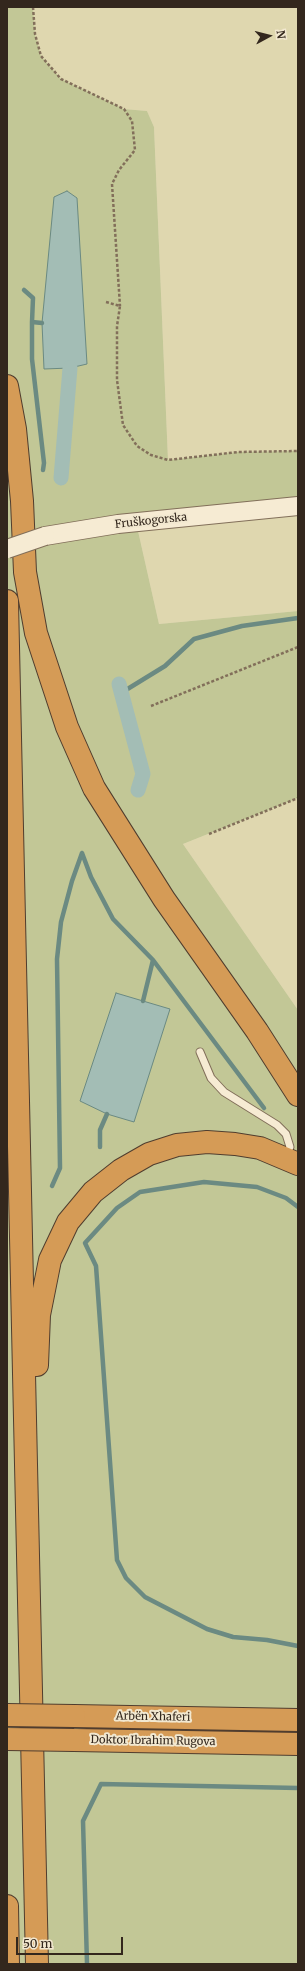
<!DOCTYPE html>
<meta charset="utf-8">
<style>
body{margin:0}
#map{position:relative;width:305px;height:1971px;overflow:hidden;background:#eaddc1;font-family:Merriweather,serif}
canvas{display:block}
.frame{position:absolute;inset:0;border:8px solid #33271d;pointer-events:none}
.north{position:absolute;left:249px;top:16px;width:40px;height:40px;-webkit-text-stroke:3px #f2e8d0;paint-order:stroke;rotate:83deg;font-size:11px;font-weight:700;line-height:16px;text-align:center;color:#33271d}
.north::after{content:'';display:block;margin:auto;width:14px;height:18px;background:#33271d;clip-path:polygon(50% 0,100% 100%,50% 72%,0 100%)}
.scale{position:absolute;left:16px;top:1937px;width:107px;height:18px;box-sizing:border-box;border:2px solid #33271d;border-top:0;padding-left:5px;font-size:12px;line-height:14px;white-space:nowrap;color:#33271d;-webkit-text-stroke:3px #f2e8d0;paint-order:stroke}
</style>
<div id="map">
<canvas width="305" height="1971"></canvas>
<div class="frame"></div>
<div class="north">N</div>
<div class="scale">50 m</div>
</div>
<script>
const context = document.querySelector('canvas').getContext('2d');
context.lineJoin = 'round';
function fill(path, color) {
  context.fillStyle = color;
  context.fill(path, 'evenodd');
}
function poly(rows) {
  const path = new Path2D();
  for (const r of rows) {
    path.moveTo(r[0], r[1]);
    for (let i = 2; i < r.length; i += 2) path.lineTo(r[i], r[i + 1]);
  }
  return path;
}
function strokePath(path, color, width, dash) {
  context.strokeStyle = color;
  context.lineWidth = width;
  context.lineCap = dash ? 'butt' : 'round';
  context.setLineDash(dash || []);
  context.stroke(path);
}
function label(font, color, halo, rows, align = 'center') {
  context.font = font + ' Merriweather,serif';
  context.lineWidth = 4;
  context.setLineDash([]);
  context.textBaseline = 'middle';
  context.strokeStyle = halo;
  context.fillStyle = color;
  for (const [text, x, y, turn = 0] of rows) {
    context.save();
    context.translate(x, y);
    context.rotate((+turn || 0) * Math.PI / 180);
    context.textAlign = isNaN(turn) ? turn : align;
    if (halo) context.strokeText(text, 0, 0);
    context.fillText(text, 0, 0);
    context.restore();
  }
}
fill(poly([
 [33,7,298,7,298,451,238,452,168,460,154,127,147,111,124,109,61,79,41,56,35,34],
 [298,506,298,611,159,624,136,522],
 [298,798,298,1010,183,844]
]), '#dfd7af');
fill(poly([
 [7,7,33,7,35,34,41,56,61,79,124,109,147,111,154,127,168,460,238,452,298,451,298,506,136,522,159,624,298,611,298,798,183,844,298,1010,298,1964,7,1964]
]), '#c2c796');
const water = poly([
 [67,191,77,198,87,364,70,368,44,369,42,323,54,197,67,191],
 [116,993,170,1009,134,1122,107,1114,80,1101,116,993]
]);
fill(water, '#a3bdb5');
strokePath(water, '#6b8a82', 1);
strokePath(poly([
 [24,290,33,298,32,322],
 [42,323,32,322,32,359,44,463,43,470],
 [121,693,165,666,194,639,242,626,298,618],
 [82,853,91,877,113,919,153,960,143,1001],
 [153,960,264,1108],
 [100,1147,100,1130,107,1114],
 [52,1186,60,1168,57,959,61,922,72,881,82,853],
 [298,1207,286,1198,257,1187,204,1182,140,1192,117,1208,85,1243,96,1266,117,1560,126,1578,145,1597,207,1629,233,1637,267,1640,298,1646],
 [87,1964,83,1821,101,1784,298,1788]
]), '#6b8a82', 4.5);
strokePath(poly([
 [61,478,70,368],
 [119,684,143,774,138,790]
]), '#a3bdb5', 15);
const service = poly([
 [200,1052,211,1078,224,1092,277,1125,286,1134,290,1147,285,1157]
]);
const tertiary = poly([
 [45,536,118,524,298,506]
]);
const motorway = poly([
 [7,386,15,429,22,501,25,572,36,633,67,727,94,788,164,899,257,1031,298,1095],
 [7,601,37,1964],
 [37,1365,39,1315,50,1260,68,1222,93,1192,121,1170,149,1154,177,1145,207,1142,235,1144,260,1148,298,1164],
 [74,1716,298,1720],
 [74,1740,298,1744],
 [7,1906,8,1964]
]);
strokePath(service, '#826f5a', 9);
strokePath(tertiary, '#826f5a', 20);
strokePath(motorway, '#503d2e', 24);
strokePath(poly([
 [33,7,35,34,41,56,61,79,124,109,132,121,135,150,119,170,112,184,120,306],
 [106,302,120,306,117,326,117,380,123,425,137,446,151,455,168,460,238,452,298,451],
 [151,706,298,647],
 [209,834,298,798]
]), '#826f5a', 2.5, [3, 2]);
strokePath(service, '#f6ebd3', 7);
strokePath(tertiary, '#f6ebd3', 18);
strokePath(motorway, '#d59b56', 22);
const tertiaryBridge = poly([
 [7,549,45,536]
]);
const motorwayBridge = poly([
 [7,1715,74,1716],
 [7,1739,74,1740]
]);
strokePath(tertiaryBridge, '#826f5a', 20, []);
strokePath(motorwayBridge, '#503d2e', 24, []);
strokePath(tertiaryBridge, '#f6ebd3', 18);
strokePath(motorwayBridge, '#d59b56', 22);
label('11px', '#33271d', '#f2e8d0', [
 ["Fruškogorska",151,521,-6],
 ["Arbën Xhaferi",153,1717,1],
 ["Doktor Ibrahim Rugova",153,1741,1]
]);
</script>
